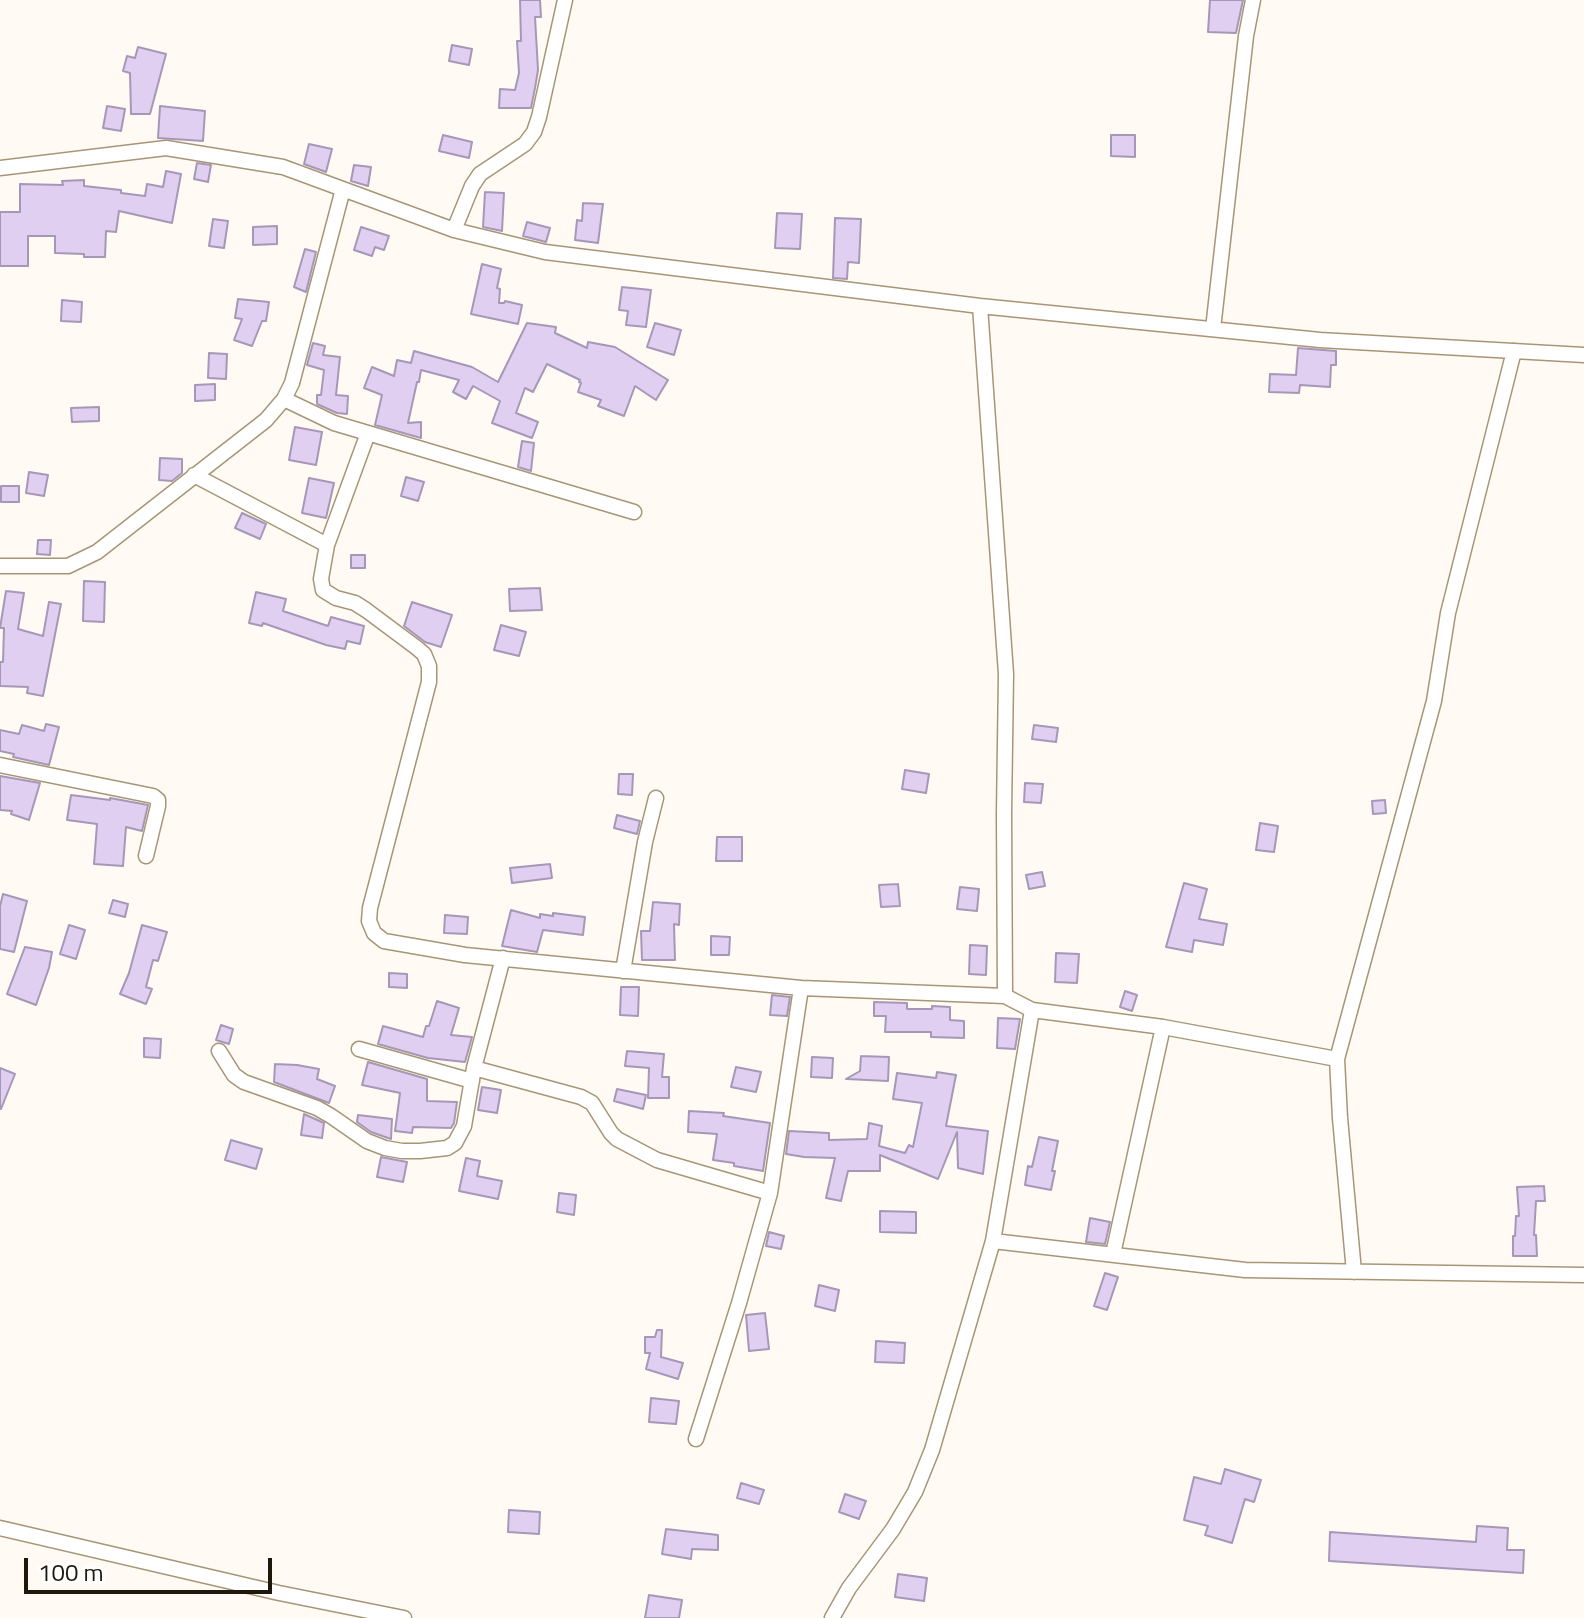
<!DOCTYPE html>
<style>
body{margin:0}
#map{position:relative;width:1584px;height:1618px;overflow:hidden;background:#fffbf4;font-family:"Titillium Web",sans-serif}
canvas{display:block}
.scale{position:absolute;left:24px;top:1558px;width:248px;height:36px;box-sizing:border-box;border:4px solid #1e170b;border-top:0;padding-left:10px;font-size:24px;line-height:28px;white-space:nowrap;color:#1e170b;-webkit-text-stroke:6px #fff;paint-order:stroke}
</style>
<div id="map">
<canvas width="1584" height="1618"></canvas>
<div class="scale">100 m</div>
</div>
<script>
const context = document.querySelector('canvas').getContext('2d');
context.lineJoin = 'round';
function fill(path, color) {
  context.fillStyle = color;
  context.fill(path, 'evenodd');
}
function poly(rows) {
  const path = new Path2D();
  for (const r of rows) {
    path.moveTo(r[0], r[1]);
    for (let i = 2; i < r.length; i += 2) path.lineTo(r[i], r[i + 1]);
  }
  return path;
}
function strokePath(path, color, width, dash) {
  context.strokeStyle = color;
  context.lineWidth = width;
  context.lineCap = dash ? 'butt' : 'round';
  context.setLineDash(dash || []);
  context.stroke(path);
}
const building = poly([
 [520,0,540,0,541,17,535,17,538,70,535,88,531,108,499,108,500,89,515,90,519,73,517,41,521,41,520,0],
 [1210,0,1243,0,1236,33,1208,32,1210,0],
 [452,45,472,49,469,65,449,61,452,45],
 [138,47,166,54,150,114,131,114,130,73,123,71,127,56,135,58,138,47],
 [107,106,125,109,121,131,103,128,107,106],
 [160,106,205,111,203,141,158,138,160,106],
 [443,135,472,142,469,158,439,151,443,135],
 [1111,135,1135,135,1135,157,1111,156,1111,135],
 [309,144,332,149,326,172,304,164,309,144],
 [197,163,211,165,208,182,194,179,197,163],
 [354,165,371,167,368,186,351,181,354,165],
 [166,171,181,174,172,223,119,211,116,232,106,231,105,257,84,257,84,254,55,253,55,236,28,236,28,266,0,266,0,212,20,212,20,184,63,185,62,181,84,180,84,186,121,190,121,193,145,196,147,184,163,187,166,171],
 [485,192,504,193,502,231,483,227,485,192],
 [583,203,603,204,598,243,575,240,577,220,582,221,583,203],
 [777,213,802,214,800,249,775,248,777,213],
 [835,218,861,219,859,263,848,262,847,279,833,278,835,218],
 [213,219,228,221,224,248,209,246,213,219],
 [527,222,550,228,546,242,523,236,527,222],
 [277,226,277,244,253,245,253,227,277,226],
 [361,227,389,236,384,250,375,247,372,256,354,250,361,227],
 [305,249,316,252,306,292,294,287,305,249],
 [482,264,501,269,497,288,500,289,499,303,504,303,505,301,522,305,518,324,471,314,482,264],
 [622,287,651,290,646,327,626,325,628,311,619,310,622,287],
 [238,299,269,302,266,321,262,321,252,346,234,340,242,319,235,318,238,299],
 [62,300,82,302,81,322,61,321,62,300],
 [527,323,556,327,555,333,587,348,588,342,615,347,668,380,656,400,635,386,624,416,598,406,601,400,578,392,581,383,579,382,580,380,547,364,533,392,525,388,516,413,538,422,532,438,492,423,500,401,473,386,466,399,453,392,459,380,421,370,419,382,417,382,408,423,421,422,421,438,375,425,382,395,364,388,372,367,394,376,397,360,411,363,414,351,472,367,498,382,527,323],
 [655,323,681,330,674,355,647,347,655,323],
 [313,343,325,346,323,355,340,357,336,395,348,396,347,414,337,413,317,404,317,395,321,395,324,370,307,365,313,343],
 [1298,348,1336,351,1336,365,1331,365,1330,387,1300,385,1299,393,1269,392,1270,374,1296,375,1298,348],
 [209,353,227,354,226,379,208,378,209,353],
 [215,384,215,400,195,401,195,385,215,384],
 [99,407,99,421,72,422,71,408,99,407],
 [295,427,322,432,316,465,289,460,295,427],
 [522,441,534,443,531,471,518,467,522,441],
 [160,458,182,459,182,473,172,481,159,480,160,458],
 [29,472,48,475,44,496,26,493,29,472],
 [406,477,424,482,418,501,401,496,406,477],
 [309,478,334,483,326,518,302,513,309,478],
 [1,486,19,486,19,502,1,502,1,486],
 [242,513,266,524,260,539,235,528,242,513],
 [38,540,51,540,50,555,37,554,38,540],
 [351,555,365,555,365,568,351,568,351,555],
 [84,581,105,582,104,622,83,621,84,581],
 [540,588,542,610,510,611,509,589,540,588],
 [6,591,24,593,18,629,43,636,49,602,61,604,43,696,27,693,28,687,0,686,0,662,3,662,4,628,0,628,6,591],
 [256,592,286,599,283,611,328,626,331,617,364,626,360,644,347,641,345,649,326,645,263,623,262,626,249,623,256,592],
 [412,602,452,615,441,647,425,642,404,626,412,602],
 [501,625,526,632,519,656,494,650,501,625],
 [46,724,59,727,49,765,13,757,14,754,0,751,0,730,19,734,22,725,44,731,46,724],
 [1034,725,1058,728,1056,742,1032,739,1034,725],
 [905,770,929,774,926,793,902,789,905,770],
 [619,774,633,774,632,795,618,794,619,774],
 [0,776,40,783,29,820,11,814,12,811,0,810,0,776],
 [1025,783,1043,784,1041,803,1024,802,1025,783],
 [71,795,110,800,110,798,148,805,142,831,126,827,123,866,94,864,97,824,67,820,71,795],
 [1385,800,1386,813,1373,814,1372,801,1385,800],
 [617,815,640,821,637,834,614,828,617,815],
 [1260,823,1278,826,1274,852,1256,850,1260,823],
 [717,837,742,837,742,861,716,861,717,837],
 [550,864,552,878,512,883,510,868,550,864],
 [1042,872,1045,886,1029,889,1026,875,1042,872],
 [1184,883,1207,889,1199,919,1227,924,1223,945,1194,940,1192,952,1166,947,1184,883],
 [898,884,900,906,881,907,879,885,898,884],
 [960,887,979,889,977,911,957,909,960,887],
 [3,894,27,901,14,952,0,949,0,906,3,894],
 [113,900,128,904,125,917,109,913,113,900],
 [653,902,680,904,679,925,674,924,675,960,642,960,641,931,650,931,653,902],
 [511,910,540,918,540,914,553,916,553,913,585,917,583,935,543,930,537,952,502,946,511,910],
 [445,915,468,917,467,934,444,933,445,915],
 [69,925,85,930,76,959,60,954,69,925],
 [142,925,167,932,158,961,153,960,146,987,152,989,146,1004,120,994,129,973,142,925],
 [711,936,730,937,729,955,711,955,711,936],
 [970,945,987,946,986,975,969,974,970,945],
 [25,947,52,952,49,968,36,1005,7,994,25,947],
 [1056,953,1079,954,1077,983,1055,982,1056,953],
 [389,973,407,974,407,988,389,987,389,973],
 [621,987,639,987,638,1016,620,1015,621,987],
 [1125,991,1137,995,1132,1011,1120,1007,1125,991],
 [772,995,790,997,787,1016,770,1015,772,995],
 [437,1001,459,1008,451,1035,472,1037,465,1062,428,1058,378,1044,383,1026,423,1037,426,1026,429,1026,437,1001],
 [874,1002,907,1003,907,1009,932,1009,932,1006,950,1007,950,1020,964,1021,964,1038,931,1037,931,1032,885,1032,886,1016,874,1016,874,1002],
 [998,1018,1020,1019,1015,1049,997,1048,998,1018],
 [221,1025,233,1029,229,1044,216,1040,221,1025],
 [144,1038,161,1039,160,1058,144,1057,144,1038],
 [627,1051,664,1054,662,1077,669,1077,669,1098,648,1098,649,1068,625,1066,627,1051],
 [861,1056,889,1057,888,1081,846,1079,860,1071,861,1056],
 [812,1057,833,1058,832,1078,811,1077,812,1057],
 [368,1062,427,1079,427,1101,457,1102,454,1123,451,1128,413,1127,412,1133,395,1131,400,1093,362,1085,368,1062],
 [275,1064,297,1065,319,1069,317,1079,335,1086,329,1103,274,1082,275,1064],
 [736,1067,761,1072,756,1092,731,1087,736,1067],
 [0,1068,15,1074,1,1109,0,1109,0,1068],
 [937,1072,956,1075,946,1126,988,1131,983,1174,958,1168,957,1132,938,1179,880,1155,880,1171,848,1171,841,1201,826,1198,835,1158,804,1157,786,1154,789,1131,829,1133,829,1140,867,1139,869,1123,882,1126,879,1146,905,1153,909,1145,913,1147,922,1103,893,1099,897,1073,936,1078,937,1072],
 [482,1087,501,1090,497,1113,478,1110,482,1087],
 [617,1089,646,1095,643,1109,614,1101,617,1089],
 [689,1111,724,1113,723,1116,770,1123,763,1171,734,1166,734,1163,713,1160,717,1134,688,1132,689,1111],
 [304,1114,324,1123,322,1138,301,1135,304,1114],
 [358,1115,392,1119,391,1139,371,1132,357,1122,358,1115],
 [1039,1137,1058,1141,1052,1171,1055,1171,1051,1190,1025,1185,1028,1166,1032,1167,1039,1137],
 [231,1140,262,1149,256,1169,225,1160,231,1140],
 [381,1157,407,1162,403,1182,377,1177,381,1157],
 [466,1158,480,1161,477,1176,502,1181,498,1199,459,1191,466,1158],
 [1544,1186,1545,1201,1536,1201,1534,1235,1536,1235,1537,1256,1513,1256,1513,1236,1515,1236,1516,1216,1519,1216,1517,1187,1544,1186],
 [559,1193,576,1195,574,1215,557,1212,559,1193],
 [880,1211,916,1212,916,1233,880,1232,880,1211],
 [1090,1218,1110,1222,1105,1244,1086,1242,1090,1218],
 [769,1232,784,1236,781,1249,766,1246,769,1232],
 [1105,1273,1118,1277,1107,1310,1094,1306,1105,1273],
 [819,1285,839,1290,835,1311,815,1306,819,1285],
 [765,1313,769,1349,749,1351,746,1315,765,1313],
 [657,1330,662,1330,661,1357,683,1363,678,1379,646,1369,650,1353,645,1353,645,1337,655,1337,657,1330],
 [876,1341,905,1343,904,1363,875,1362,876,1341],
 [651,1398,679,1401,676,1424,649,1422,651,1398],
 [1225,1469,1261,1480,1254,1502,1245,1499,1232,1543,1205,1535,1208,1526,1184,1520,1194,1477,1221,1484,1225,1469],
 [741,1483,764,1490,759,1504,737,1498,741,1483],
 [845,1494,866,1501,859,1519,839,1512,845,1494],
 [509,1510,540,1512,539,1534,508,1532,509,1510],
 [1477,1526,1508,1528,1507,1550,1524,1550,1523,1573,1329,1561,1330,1532,1476,1542,1477,1526],
 [666,1529,718,1535,718,1550,692,1549,691,1559,662,1554,666,1529],
 [898,1574,927,1578,924,1601,895,1597,898,1574],
 [649,1595,682,1600,679,1618,645,1618,649,1595]
]);
fill(building, '#e0cff1');
strokePath(building, '#a797b7', 2);
const street = poly([
 [0,168,166,148,283,167,454,230,545,252,980,306,1320,340,1584,355],
 [454,230,472,186,480,174,525,144,534,132,539,117,565,0],
 [1213,329,1246,36,1253,0],
 [284,399,334,423,634,512],
 [368,433,327,545,321,579,323,590,336,598,355,603,366,610,417,648,424,654,429,666,429,682,370,908,369,921,374,933,384,941,465,955,801,988,1005,996],
 [194,475,327,545],
 [0,566,68,566,97,552,266,420,284,399,292,383,343,189],
 [0,765,153,796,158,800,158,806,146,856],
 [623,971,645,842,656,798],
 [1032,1010,1163,1027,1337,1059,1434,701,1448,613,1514,351],
 [359,1049,472,1081],
 [219,1051,234,1075,244,1082,317,1108,331,1116,367,1141,385,1148,402,1151,420,1151,447,1148,455,1143,464,1126,474,1068,503,958],
 [1337,1059,1340,1118,1354,1272],
 [474,1068,581,1097,592,1103,611,1133,617,1139,657,1160,770,1193],
 [993,1241,1245,1270,1584,1275],
 [1113,1254,1163,1027],
 [696,1439,739,1303,770,1193,801,988],
 [0,1528,279,1593,404,1618],
 [832,1618,849,1588,893,1529,915,1492,932,1450,993,1241,1032,1010,1005,996,1004,814,1006,674,980,306]
]);
strokePath(street, '#a89576', 17);
strokePath(street, '#fff', 14);
</script>
